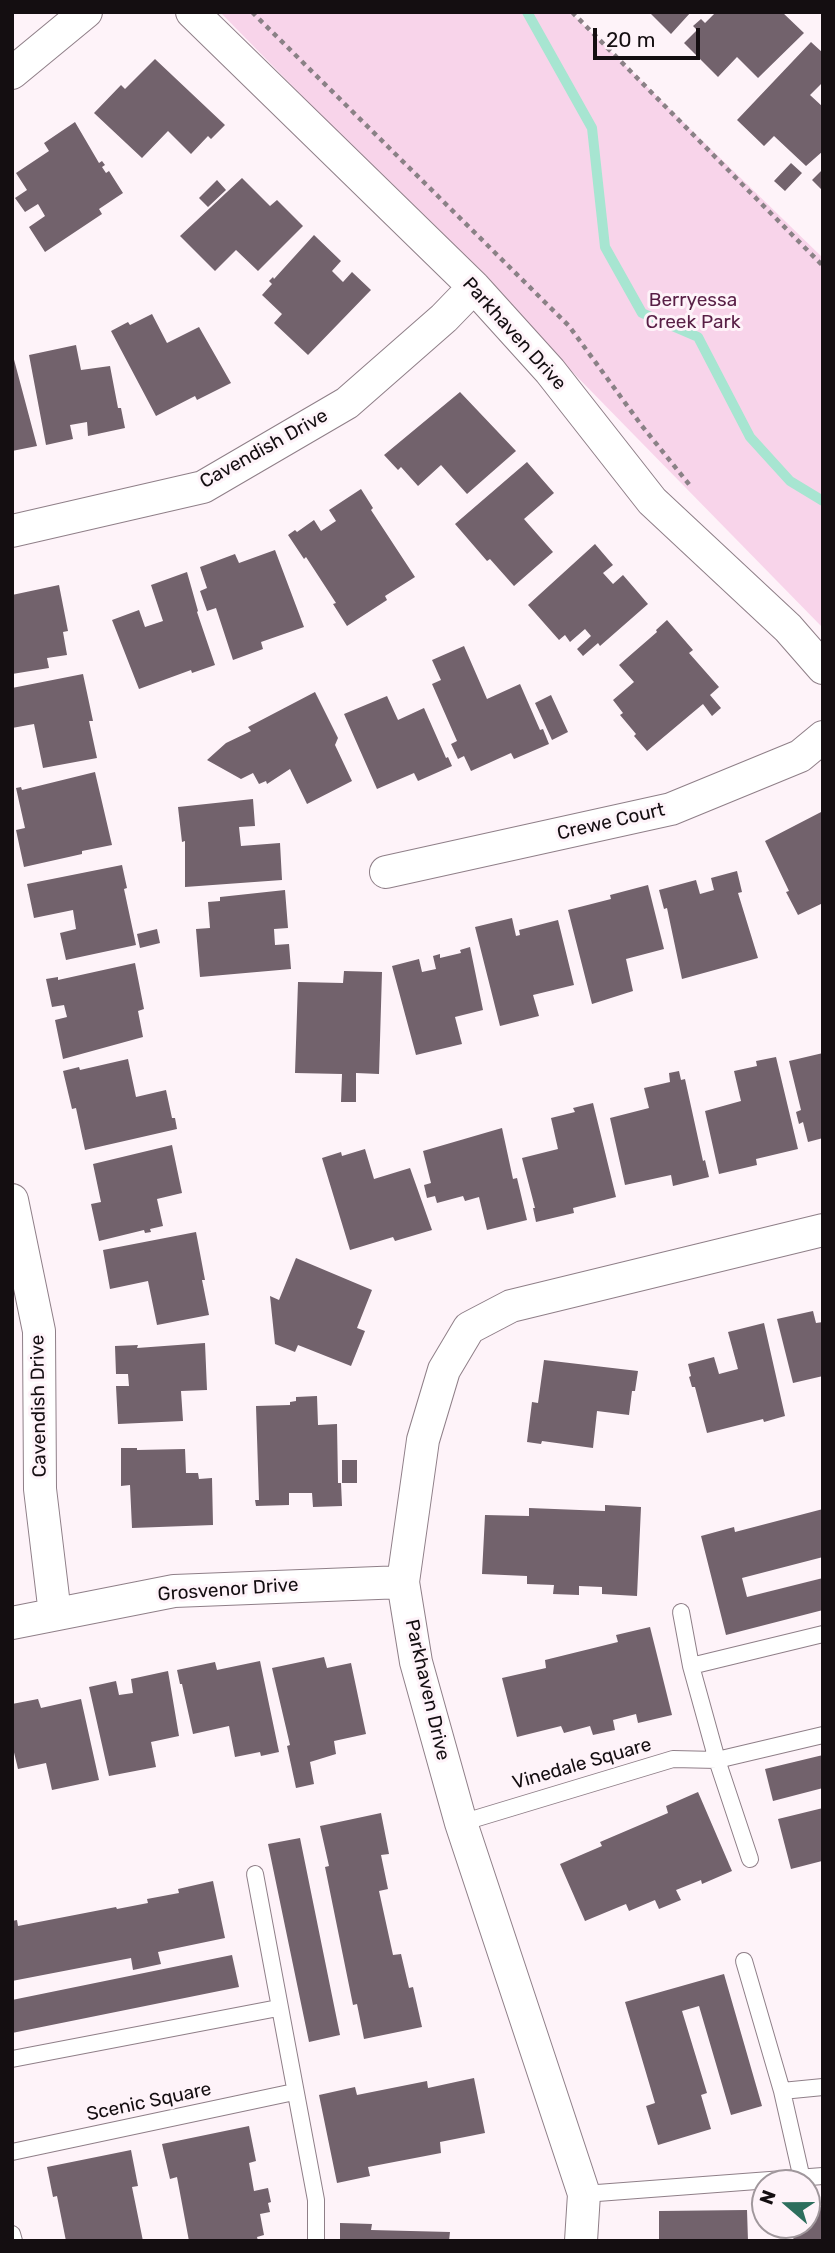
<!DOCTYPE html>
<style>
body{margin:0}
#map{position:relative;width:835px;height:2253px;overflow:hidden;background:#fef3f9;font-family:Rubik,sans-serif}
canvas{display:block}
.frame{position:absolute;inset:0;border:14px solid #140e11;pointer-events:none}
.north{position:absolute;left:751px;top:2169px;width:70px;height:70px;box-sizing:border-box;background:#fef3f9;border:2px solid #a0979c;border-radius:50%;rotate:290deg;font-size:19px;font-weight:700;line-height:28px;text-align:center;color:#140e11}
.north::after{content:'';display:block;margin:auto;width:24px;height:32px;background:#2d6e5d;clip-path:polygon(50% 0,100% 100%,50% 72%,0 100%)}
.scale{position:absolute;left:593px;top:28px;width:107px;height:32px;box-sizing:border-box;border:4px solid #140e11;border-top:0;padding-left:9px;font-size:21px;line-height:24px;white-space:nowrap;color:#140e11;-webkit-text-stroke:5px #fef3f9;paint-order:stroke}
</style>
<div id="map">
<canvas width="835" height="2253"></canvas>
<div class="frame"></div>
<div class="north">N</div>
<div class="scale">20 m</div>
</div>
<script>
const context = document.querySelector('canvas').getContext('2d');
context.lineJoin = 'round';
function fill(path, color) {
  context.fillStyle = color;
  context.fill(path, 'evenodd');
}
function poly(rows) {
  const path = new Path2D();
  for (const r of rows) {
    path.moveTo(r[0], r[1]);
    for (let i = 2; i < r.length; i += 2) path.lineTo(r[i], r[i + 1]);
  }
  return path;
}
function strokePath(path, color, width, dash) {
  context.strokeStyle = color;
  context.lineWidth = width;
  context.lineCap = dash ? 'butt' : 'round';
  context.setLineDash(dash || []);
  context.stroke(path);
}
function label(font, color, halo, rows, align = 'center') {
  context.font = font + ' Rubik,sans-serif';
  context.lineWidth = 6;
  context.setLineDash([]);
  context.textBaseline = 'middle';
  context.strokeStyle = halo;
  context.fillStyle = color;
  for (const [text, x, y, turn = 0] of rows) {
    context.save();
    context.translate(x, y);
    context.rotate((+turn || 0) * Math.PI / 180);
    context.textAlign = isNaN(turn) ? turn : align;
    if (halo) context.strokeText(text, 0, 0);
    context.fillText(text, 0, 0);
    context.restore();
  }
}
fill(poly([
 [220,12,570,12,823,258,823,628]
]), '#f8d4ea');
strokePath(poly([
 [527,12,592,128,605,247,642,313,698,337,750,437,790,481,823,501]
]), '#a7e5d1', 10);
fill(poly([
 [649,12,691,12,671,34],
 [716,12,782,12,804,33,758,78,737,57,718,77,684,43,697,30,693,26,701,19,705,23],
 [811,42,823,53,823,82,810,95,823,107,823,151,806,166,774,136,764,146,737,120],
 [155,59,225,125,211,139,208,136,191,154,168,131,142,158,94,113,121,85,125,89],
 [75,122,99,163,102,161,105,165,102,167,106,173,109,171,123,193,99,209,102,214,45,252,29,227,45,216,38,204,25,212,15,198,27,190,16,173,49,151,44,143],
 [791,163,802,173,785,191,774,181],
 [823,169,823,191,812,180],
 [242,178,270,206,277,200,303,226,258,271,236,250,215,271,180,236],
 [217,180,226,190,208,207,199,198],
 [314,235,341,261,332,271,343,282,352,272,371,290,308,355,274,323,282,314,262,295,272,284,269,281,273,277,274,279],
 [152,314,167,343,199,327,231,383,197,400,195,396,156,416,111,331,128,322,130,325],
 [76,345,81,370,110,366,118,408,121,408,125,428,88,436,87,422,70,425,73,439,46,445,29,355],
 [12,352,37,446,12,451],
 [460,392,516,451,467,494,441,465,418,486,401,467,398,470,384,455],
 [527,462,554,493,524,519,553,552,514,586,490,559,487,561,455,524],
 [361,489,373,508,371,510,415,577,385,596,387,600,347,626,333,604,336,603,306,557,304,559,288,535,295,530,297,532,314,520,321,531,336,521,329,510],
 [595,544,613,565,603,573,613,584,623,575,648,604,600,646,598,643,583,656,577,649,591,636,585,629,570,642,565,635,559,640,528,605],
 [275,550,304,627,261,642,263,649,233,660,216,608,207,611,200,591,207,588,200,567,235,554,239,563],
 [187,572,198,611,197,612,215,665,192,673,191,670,139,689,112,620,139,610,145,627,163,621,151,585],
 [59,585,68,631,63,632,67,655,47,658,49,668,12,674,12,595],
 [667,620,693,650,689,653,719,687,710,695,721,708,712,716,703,704,647,751,634,736,636,734,620,715,623,713,613,700,634,682,619,665,657,632,656,630],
 [464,646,487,699,520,684,540,730,543,729,549,744,514,759,511,753,471,771,464,756,458,759,451,744,457,741,432,684,441,680,432,660],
 [83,674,93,721,89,721,97,758,43,768,34,724,12,728,12,688],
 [315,692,338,738,335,745,352,781,307,804,290,769,267,784,266,781,259,784,253,773,241,779,207,760,226,743,251,731,248,727],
 [551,695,568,732,552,740,535,703],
 [387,696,398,720,424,708,446,758,448,757,452,766,418,781,414,773,377,789,344,714],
 [95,772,112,845,82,851,82,854,24,867,16,830,25,828,16,788,21,787,22,790],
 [253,799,255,826,239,827,241,846,280,843,282,880,185,887,185,841,182,842,178,807],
 [823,811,823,903,798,915,786,892,789,891,765,841],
 [122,865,127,888,124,889,136,945,66,960,60,933,76,929,73,910,34,918,27,884],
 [737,871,742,892,738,893,758,958,682,979,667,908,664,909,659,890,696,880,700,894,714,890,711,878],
 [648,885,664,949,626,959,633,991,592,1004,568,910,611,899,610,895],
 [285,890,288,928,274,929,275,945,289,944,291,969,200,977,196,929,210,928,208,902,220,901,220,897],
 [512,918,516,936,520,935,519,930,558,920,574,985,533,995,539,1016,500,1026,475,927],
 [157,929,160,943,140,948,137,934],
 [470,947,483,1010,455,1017,462,1044,416,1055,392,966,419,959,422,972,436,969,433,956,440,954,440,958,461,953,460,950],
 [135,963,144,1009,138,1011,143,1037,63,1059,55,1020,67,1017,64,1005,52,1007,46,979,58,977,58,980],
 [344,971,382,972,379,1074,356,1073,356,1102,341,1102,342,1074,295,1073,298,982,343,983],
 [823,1053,823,1138,808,1142,803,1122,799,1124,796,1112,801,1110,789,1061],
 [776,1057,798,1149,756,1159,757,1165,719,1174,705,1111,741,1101,734,1071,757,1066,756,1061],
 [128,1059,136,1097,166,1090,172,1118,175,1118,177,1129,85,1150,76,1108,72,1109,63,1071,79,1067,80,1070],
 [679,1071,681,1080,685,1079,703,1161,705,1160,709,1177,673,1186,671,1175,625,1185,610,1118,649,1108,644,1088,670,1082,669,1073],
 [593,1103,616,1197,573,1208,574,1213,536,1222,533,1208,535,1208,522,1158,558,1149,551,1118,575,1112,573,1108],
 [502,1128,513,1179,517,1178,527,1220,487,1230,479,1197,465,1201,463,1196,437,1203,435,1196,427,1198,424,1185,431,1183,423,1151],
 [172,1145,182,1193,157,1199,163,1226,150,1229,151,1232,145,1233,144,1230,99,1241,91,1204,101,1202,93,1164],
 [365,1149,374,1179,410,1168,432,1230,395,1241,393,1237,350,1250,322,1158,341,1152,342,1156],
 [196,1232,205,1280,202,1280,209,1315,157,1325,148,1281,110,1289,103,1250],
 [296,1258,372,1290,357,1328,365,1331,351,1366,298,1345,295,1352,275,1344,270,1296,279,1300],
 [813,1311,816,1323,823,1322,823,1376,793,1383,777,1319],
 [764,1323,785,1416,764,1422,763,1419,707,1433,695,1387,692,1387,689,1377,691,1376,688,1364,714,1357,719,1374,738,1369,728,1332],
 [205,1343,207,1390,181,1391,183,1421,118,1424,116,1386,129,1386,128,1374,116,1374,115,1346,138,1345,137,1348],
 [544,1360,638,1371,635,1391,632,1391,629,1415,597,1411,593,1448,542,1441,541,1444,527,1442,532,1402,538,1403],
 [317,1396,318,1425,337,1424,338,1483,341,1483,342,1506,313,1507,312,1493,289,1493,289,1505,256,1506,255,1500,259,1500,256,1406,290,1405,290,1402,296,1401,296,1397],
 [121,1448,137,1448,137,1450,185,1449,186,1473,198,1473,199,1479,212,1478,213,1525,132,1528,130,1485,121,1486],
 [342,1460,357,1460,357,1483,342,1483],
 [605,1505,641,1507,637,1596,602,1594,602,1587,579,1586,579,1595,553,1594,554,1585,527,1584,527,1576,482,1574,485,1515,529,1516,529,1508,605,1511],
 [823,1509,823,1557,742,1578,747,1597,823,1578,823,1610,726,1635,701,1536,734,1527,735,1532],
 [650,1627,672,1715,638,1723,636,1714,613,1720,615,1730,593,1735,590,1726,564,1733,561,1726,517,1737,502,1678,546,1668,545,1660,618,1642,616,1635],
 [324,1657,327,1668,351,1663,366,1734,334,1741,336,1754,310,1762,314,1784,296,1788,287,1746,290,1745,272,1668],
 [260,1661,279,1752,261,1756,260,1752,235,1757,229,1726,193,1734,182,1684,180,1684,177,1670,215,1662,217,1670],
 [168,1671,179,1736,151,1742,156,1767,109,1776,89,1687,116,1681,119,1695,133,1693,131,1679],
 [38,1699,41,1708,81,1699,99,1780,52,1790,46,1763,18,1769,12,1744,12,1704],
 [823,1755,823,1788,773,1801,765,1769],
 [698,1792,732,1871,702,1884,701,1880,676,1890,681,1900,659,1909,655,1900,629,1911,626,1904,585,1921,560,1864,602,1846,600,1842,668,1813,666,1806],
 [823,1808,822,1861,791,1869,778,1819],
 [381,1813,389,1854,381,1855,388,1889,379,1891,393,1955,401,1954,409,1988,413,1987,422,2027,364,2039,357,2004,353,2005,325,1867,329,1866,320,1826],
 [300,1838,340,2035,309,2042,268,1844],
 [213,1881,225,1938,158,1952,161,1964,133,1970,131,1958,12,1981,12,1921,17,1920,18,1926,116,1907,117,1909,148,1903,147,1899,179,1893,178,1889],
 [232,1955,239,1987,12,2033,12,2000],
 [724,1974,762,2106,731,2115,699,2006,682,2011,707,2093,701,2095,711,2129,658,2145,646,2106,655,2103,625,2002],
 [474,2078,485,2133,440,2142,441,2153,368,2167,370,2176,337,2183,319,2095,355,2087,357,2095,427,2081,428,2088],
 [249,2126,256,2161,249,2163,254,2191,268,2188,271,2202,268,2203,270,2212,260,2214,264,2235,257,2237,258,2241,189,2241,177,2177,170,2179,162,2144],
 [131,2150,138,2186,132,2187,143,2241,66,2241,57,2196,53,2197,47,2167],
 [823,2207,823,2241,794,2241,793,2237,787,2238,786,2225,807,2225,807,2208],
 [747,2210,748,2241,659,2241,659,2211],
 [340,2223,372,2224,371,2230,450,2232,449,2241,340,2241]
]), '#72626c');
const service = poly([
 [681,1612,691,1666,717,1760,750,1859],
 [691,1666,823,1634],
 [461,1823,673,1759,717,1760,823,1735],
 [255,1874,316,2200,316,2241],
 [744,1961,782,2091,802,2179],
 [12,2059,278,2008],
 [782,2091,823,2087],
 [12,2152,294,2092],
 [584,2194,823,2176],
 [12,2234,14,2241]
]);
const minor = poly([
 [192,12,474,287,550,371,652,501,788,628,823,668],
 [12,73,86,12],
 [12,531,203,487,347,403,444,318,474,287],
 [386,872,671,809,800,756,823,737],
 [12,1200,39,1331,40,1489,55,1614],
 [12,1623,174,1591,403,1582],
 [581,2241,584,2194,461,1823,416,1662,403,1582,423,1440,444,1370,469,1328,511,1306,823,1230]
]);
strokePath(service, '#8f7f88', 18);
strokePath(minor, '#8f7f88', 34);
strokePath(poly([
 [252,12,569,326,642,426,692,488],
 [572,12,823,266]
]), '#8a8186', 4.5, [5, 5]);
strokePath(service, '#fff', 16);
strokePath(minor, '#fff', 32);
label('19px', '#581f46', '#fef3f9', [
 ["Berryessa",693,301],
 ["Creek Park",693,323]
]);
label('19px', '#140e11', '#fef3f9', [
 ["Parkhaven Drive",514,334,48],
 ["Cavendish Drive",264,449,-29],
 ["Crewe Court",611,822,-13],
 ["Cavendish Drive",39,1406,-91],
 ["Grosvenor Drive",228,1590,-4],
 ["Parkhaven Drive",427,1690,77],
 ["Vinedale Square",582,1764,-16],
 ["Scenic Square",149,2102,-12]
]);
</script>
